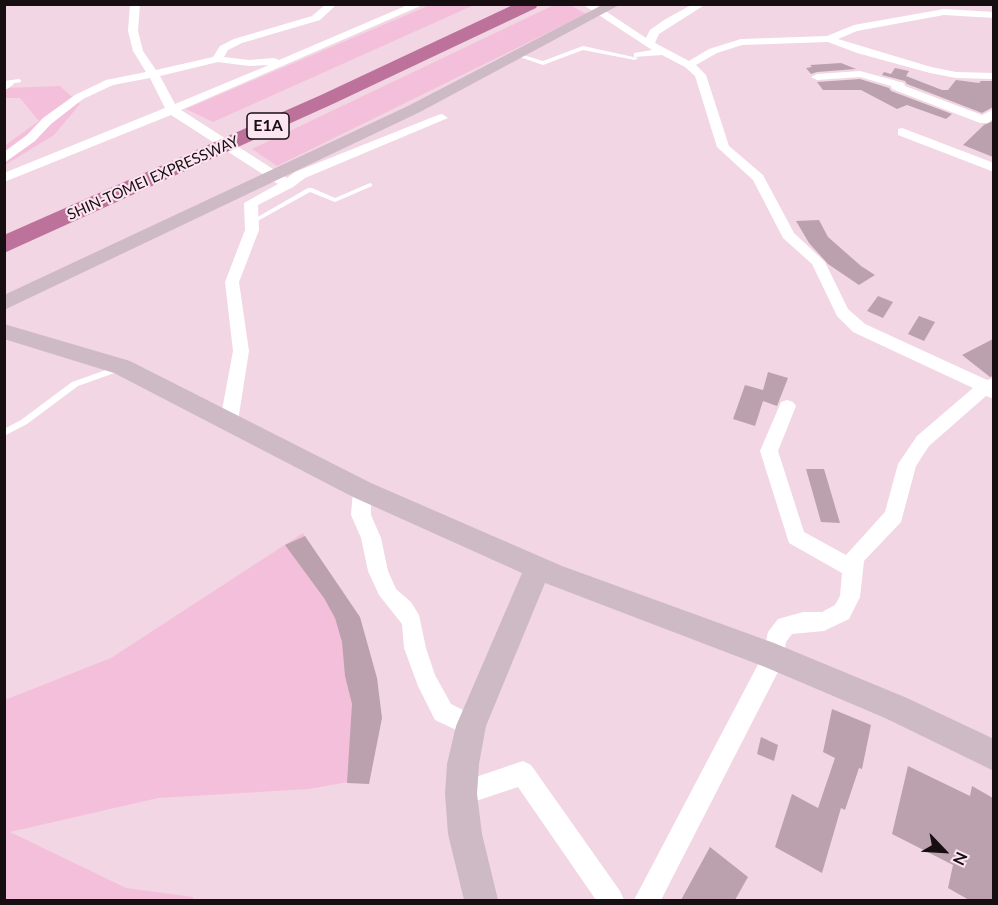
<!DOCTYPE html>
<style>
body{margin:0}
#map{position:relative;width:998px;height:905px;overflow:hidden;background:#f2d6e4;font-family:Lato,sans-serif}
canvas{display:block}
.frame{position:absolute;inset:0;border:6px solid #170e12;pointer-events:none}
.north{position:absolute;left:914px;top:821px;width:60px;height:60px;-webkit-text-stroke:4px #fce5f0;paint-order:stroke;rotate:115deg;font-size:16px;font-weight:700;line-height:24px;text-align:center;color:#170e12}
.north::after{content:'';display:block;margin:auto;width:21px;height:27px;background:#170e12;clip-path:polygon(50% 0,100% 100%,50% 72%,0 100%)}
</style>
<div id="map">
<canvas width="998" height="905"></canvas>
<div class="frame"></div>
<div class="north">N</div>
</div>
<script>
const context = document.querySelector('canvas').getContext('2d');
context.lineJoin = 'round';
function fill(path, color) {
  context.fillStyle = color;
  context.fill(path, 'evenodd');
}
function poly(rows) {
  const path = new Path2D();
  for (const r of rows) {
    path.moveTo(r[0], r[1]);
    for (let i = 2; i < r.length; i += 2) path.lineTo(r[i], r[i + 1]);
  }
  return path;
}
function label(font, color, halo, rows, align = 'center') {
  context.font = font + ' Lato,sans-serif';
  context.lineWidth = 4.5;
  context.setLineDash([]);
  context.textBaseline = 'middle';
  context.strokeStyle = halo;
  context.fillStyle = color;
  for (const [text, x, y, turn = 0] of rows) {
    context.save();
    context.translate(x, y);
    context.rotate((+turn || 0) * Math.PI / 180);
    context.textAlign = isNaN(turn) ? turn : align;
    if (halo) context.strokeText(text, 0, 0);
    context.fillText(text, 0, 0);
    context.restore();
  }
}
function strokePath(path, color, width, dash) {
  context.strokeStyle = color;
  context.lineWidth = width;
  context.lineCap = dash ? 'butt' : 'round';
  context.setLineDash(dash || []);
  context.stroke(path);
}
fill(poly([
 [430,5,474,5,213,122,186,109],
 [554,5,570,5,586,14,277,166,252,149],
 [60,86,80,104,54,135,5,165,4,146,39,121,20,98,5,98,5,88],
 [303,533,361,630,374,749,370,778,309,789,158,798,10,832,126,888,193,897,193,900,5,900,5,700,111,658]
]), '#f4bfda');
fill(poly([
 [841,63,856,69,817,72,811,74,806,68,812,67,810,65],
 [895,68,909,71,906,76,942,90,948,90,956,80,979,83,981,81,993,81,993,107,982,113,907,84,905,81,882,75,884,72,891,74],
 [860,79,889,88,891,91,952,114,946,119,907,105,897,109,861,90,823,90,817,82],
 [993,121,993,157,963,145,984,125],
 [819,220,828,237,861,266,875,275,859,285,828,264,809,243,796,221],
 [878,296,893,302,883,318,867,311],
 [919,316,935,322,924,341,908,334],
 [993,339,993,376,990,377,962,355],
 [768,372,788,378,777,406,763,401,755,426,733,419,745,385,763,390],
 [806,469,824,469,840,523,821,522],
 [305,536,360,617,377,678,382,718,369,784,347,783,352,704,345,676,342,642,335,618,324,598,285,545],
 [832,709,871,725,862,769,859,768,845,810,841,808,822,873,775,847,792,794,818,808,835,758,823,752],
 [761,737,778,745,774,761,757,754],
 [908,766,970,796,972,786,993,798,993,900,969,900,948,888,953,865,892,834],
 [710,847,748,877,735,900,681,900]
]), '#bba1ae');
fill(poly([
 [583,46,638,58,635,60,583,50,543,65,517,56,520,54,543,61,583,46],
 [19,79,21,80,21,82,4,85,4,81,19,79],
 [370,183,372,184,372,186,335,202,310,192,254,223,250,223,249,222,308,188,312,188,335,198,370,183],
 [120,365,123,366,124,368,123,370,78,386,27,424,4,436,4,429,21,420,72,382,120,365]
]), '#fff');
fill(poly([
 [130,4,140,4,138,31,143,51,156,70,213,57,220,46,234,39,312,16,326,4,337,4,320,20,242,43,228,50,224,57,249,60,274,58,279,60,410,4,425,4,181,110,287,178,295,172,438,115,442,114,448,118,305,178,293,187,258,205,259,230,239,282,249,351,238,421,235,426,229,428,223,426,220,421,233,351,225,282,245,230,244,203,278,184,171,115,4,182,4,173,165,108,150,78,113,85,83,99,51,124,35,141,4,163,4,152,27,135,43,118,75,95,106,80,146,72,133,51,128,31,130,4],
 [218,62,249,66,269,65,175,104,160,76,218,62],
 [582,4,595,4,646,38,650,30,664,20,693,4,706,4,659,34,655,43,689,61,709,49,741,39,827,36,854,25,944,9,994,12,994,18,944,15,857,31,838,39,931,67,956,72,994,73,994,79,956,78,930,73,857,53,828,42,742,45,717,53,696,65,706,75,729,146,763,175,794,233,825,262,848,309,865,324,987,380,994,378,994,399,986,396,929,446,916,466,901,522,864,561,860,597,849,619,824,631,792,634,786,642,782,664,661,900,634,900,763,655,768,632,778,619,803,612,822,612,835,605,840,596,842,573,789,543,760,451,781,402,787,400,793,402,796,406,778,451,804,532,846,555,885,512,898,464,917,436,973,388,853,332,837,316,812,264,783,238,753,180,717,147,695,76,685,67,662,55,634,57,634,53,652,50,582,4],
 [860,71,904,83,905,86,982,115,994,109,994,118,988,123,980,123,892,89,891,86,860,77,817,80,811,77,817,74,860,71],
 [4,81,12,82,14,84,4,91,4,81],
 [902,128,994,163,994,172,898,135,898,129,902,128],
 [362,482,369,485,371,490,371,515,381,538,388,571,396,589,411,602,419,615,426,648,435,675,451,704,479,718,482,726,479,734,471,737,435,720,418,686,404,648,402,624,379,595,368,571,361,538,351,515,353,490,355,485,362,482],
 [523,761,531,765,620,891,624,900,596,900,518,787,461,806,452,803,449,794,452,785,523,761]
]), '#fff');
fill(poly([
 [604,4,621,4,420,112,4,310,4,295,408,106,604,4],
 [4,324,130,361,371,483,562,566,774,643,907,698,994,739,994,771,885,718,765,667,545,583,486,726,479,764,477,794,482,834,498,900,464,900,448,834,445,794,447,764,456,726,522,573,353,497,114,373,4,339,4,324]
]), '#cebac5');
fill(poly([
 [515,4,538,4,536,8,335,103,4,253,4,235,321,95,515,4]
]), '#bd729b');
label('15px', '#170e12', '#fce5f0', [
 ["SHIN-TOMEI EXPRESSWAY",153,178,-24]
]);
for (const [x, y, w] of [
 [268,126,42]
]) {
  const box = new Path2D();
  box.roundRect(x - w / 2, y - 13, w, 26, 4.5);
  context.fillStyle = '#fce5f0';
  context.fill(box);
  strokePath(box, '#170e12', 1.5);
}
label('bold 16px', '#170e12', null, [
 ["E1A",268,126]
]);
</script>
